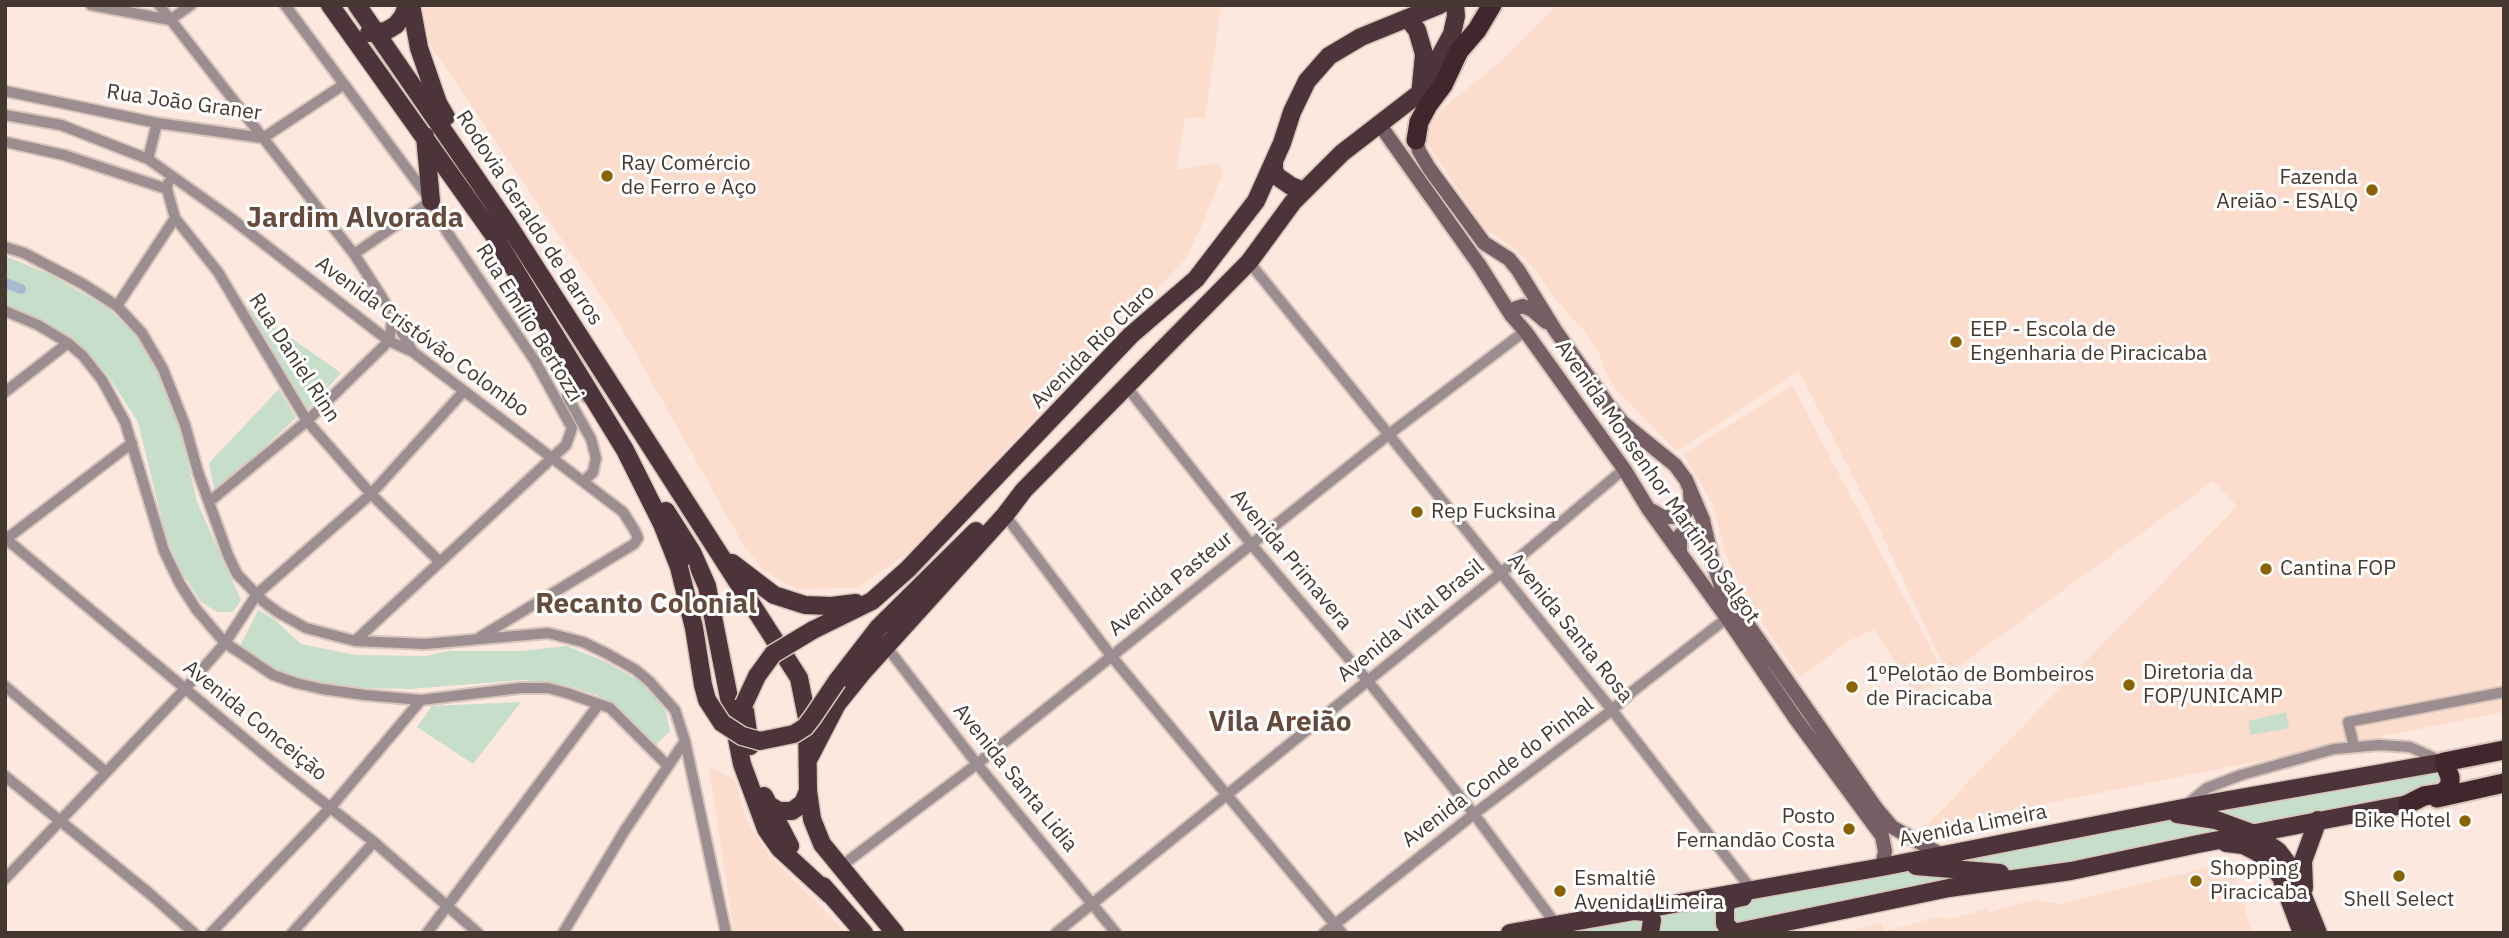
<!DOCTYPE html>
<meta charset="utf-8">
<style>
body{margin:0}
#map{position:relative;width:2509px;height:938px;overflow:hidden;background:#fce8de;font-family:"IBM Plex Sans",sans-serif}
canvas{display:block}
.frame{position:absolute;inset:0;border:7px solid #443831;pointer-events:none}
</style>
<div id="map">
<canvas width="2509" height="938"></canvas>
<div class="frame"></div>
</div>
<script>
const context = document.querySelector('canvas').getContext('2d');
context.lineJoin = 'round';
function fill(path, color) {
  context.fillStyle = color;
  context.fill(path, 'evenodd');
}
function poly(rows) {
  const path = new Path2D();
  for (const r of rows) {
    path.moveTo(r[0], r[1]);
    for (let i = 2; i < r.length; i += 2) path.lineTo(r[i], r[i + 1]);
  }
  return path;
}
function strokePath(path, color, width, dash) {
  context.strokeStyle = color;
  context.lineWidth = width;
  context.lineCap = dash ? 'butt' : 'round';
  context.setLineDash(dash || []);
  context.stroke(path);
}
function label(font, color, halo, rows, align = 'center') {
  context.font = font + ' "IBM Plex Sans",sans-serif';
  context.lineWidth = 6;
  context.setLineDash([]);
  context.textBaseline = 'middle';
  context.strokeStyle = halo;
  context.fillStyle = color;
  for (const [text, x, y, turn = 0] of rows) {
    context.save();
    context.translate(x, y);
    context.rotate((+turn || 0) * Math.PI / 180);
    context.textAlign = isNaN(turn) ? turn : align;
    if (halo) context.strokeText(text, 0, 0);
    context.fillText(text, 0, 0);
    context.restore();
  }
}
fill(poly([
 [422,5,1221,5,1205,118,1185,118,1176,170,1214,163,1224,170,1204,220,1186,258,910,552,856,588,797,589,764,571,744,546,617,320,430,45],
 [1557,5,2504,5,2504,712,1924,828,2237,506,2213,481,1948,674,1870,510,1799,371,1677,451,1617,392,1605,371,1599,352,1586,333,1551,294,1535,269,1517,251,1485,229,1427,143,1427,129,1440,111,1498,64],
 [1792,385,1947,679,1913,693,1875,629,1849,641,1800,677,1745,598,1725,552,1713,505,1684,455],
 [709,767,735,780,747,821,768,854,846,933,734,933],
 [2231,862,2252,933,1844,933,1881,923,1885,931,1942,916,1945,920,1987,909,1989,913,2031,900,2061,904]
]), '#fcdccc');
fill(poly([
 [5,256,51,275,108,308,139,338,160,373,181,431,197,502,241,600,233,612,217,612,201,602,181,571,166,537,138,422,107,374,77,345,41,321,5,304],
 [247,307,341,373,307,410],
 [279,389,296,418,215,492,209,463],
 [258,610,275,620,301,644,355,655,426,656,448,651,520,651,567,646,606,662,645,684,666,712,670,731,653,748,612,705,599,696,566,685,547,682,521,680,411,689,366,688,324,684,274,672,240,646],
 [521,702,473,764,417,727,432,706],
 [2286,712,2289,728,2251,735,2248,721],
 [2444,762,2443,793,1734,933,1510,933]
]), '#c6deca');
strokePath(poly([
 [5,283,21,289]
]), '#aab8d3', 10);
const minor = poly([
 [91,5,170,20,191,5],
 [159,5,354,254,380,294,413,352],
 [285,5,431,201,447,232,535,361,572,428,566,445,355,641],
 [5,91,157,123,263,138,343,85],
 [5,115,61,125,148,159,228,216,389,341,413,352,623,512,635,531,638,538,634,544,480,637],
 [5,142,64,155,167,189,168,183],
 [148,159,157,123],
 [167,189,175,218,218,272,307,421,371,494,440,562],
 [5,247,24,253,83,284,117,306,142,333,163,369,185,425,198,472,228,555,237,574,264,602,279,613,306,628,355,641,425,644,548,633,583,642,606,653,636,670,649,681,675,710,685,741,726,933],
 [354,254,431,201],
 [1249,262,1612,710,1752,890],
 [117,306,175,218],
 [5,311,38,325,68,343,83,356,102,380,125,422,164,551,180,584,196,609,225,643,242,654,273,675,296,683,322,689,365,695,421,700,520,688,548,688,567,693,610,708,668,766],
 [1126,386,1251,544,1368,681,1474,814,1555,923],
 [5,392,68,343],
 [585,480,593,472,596,458,591,439,567,396,570,389,576,389,580,390,587,398],
 [209,502,307,421,389,341,393,316],
 [1005,515,1112,657,1342,933],
 [5,538,286,773,374,842,478,933],
 [5,540,132,443],
 [886,646,977,764,1116,933],
 [5,686,106,772],
 [2354,746,2348,722,2504,692],
 [5,776,150,894,194,933],
 [2186,805,2207,788,2241,775,2334,749,2379,745,2410,747,2441,761],
 [840,867,977,764,1388,435,1525,331],
 [5,879,185,689,225,643,257,594,371,494,464,391],
 [211,933,331,807,421,700],
 [292,933,374,842],
 [427,933,599,704],
 [563,933,625,830,685,741],
 [1056,933,1501,573,1624,469],
 [1324,933,1474,814,1612,710,1633,691,1727,618]
]);
const secondary = poly([
 [1380,125,1480,266,1511,315,1525,331,1624,469,1649,510,1727,618,1795,718,1882,836,1885,851,1882,867],
 [1416,140,1419,151,1429,168,1484,243,1509,259,1518,270,1555,330,1609,406,1622,422,1675,465,1686,480,1703,520,1712,559,1721,586,1876,808,1892,827,1942,855],
 [1511,315,1514,309,1523,306,1532,310,1546,322],
 [1651,510,1663,517,1677,517,1686,512,1691,504,1690,492],
 [1680,550,1680,535,1688,529,1695,530,1706,545]
]);
const trunk = poly([
 [330,5,493,234,625,450,662,524,679,567],
 [357,5,509,226,799,678,807,718,808,791,812,819,822,844,895,933],
 [411,5,419,48,438,103,446,117],
 [1408,19,1417,30,1424,54,1420,96],
 [369,33,386,31,396,25,403,16,407,5],
 [1434,67,1452,34,1456,16,1455,5],
 [425,136,431,201],
 [1274,161,1274,171,1278,177,1291,186,1304,191],
 [666,511,692,552,707,586,742,764,766,829,780,849,830,895],
 [732,563,774,595,805,605,831,606,856,603],
 [813,630,872,601,908,569,1131,335,1196,279,1256,201,1282,143,1292,112,1307,81,1329,56,1361,37,1440,5],
 [837,681,878,628,976,531],
 [744,704,750,746],
 [809,758,837,704,862,673,1005,515,1024,490,1249,262,1293,202,1342,153,1421,92,1453,58],
 [764,796,790,846],
 [767,804,779,811,792,811,803,803,808,791],
 [2177,814,2216,820,2254,834,2278,851,2293,871,2318,933],
 [2226,843,2243,845,2257,852,2273,866,2281,877,2302,933],
 [1916,866,2000,873],
 [823,886,864,933],
 [2304,888,2303,861,2318,820],
 [1635,911,1645,912,1650,915,1652,920,1650,933],
 [1510,933,1882,867,2183,808,2444,762],
 [1733,933,1949,888,2071,871,2198,844,2408,804],
 [1734,933,1725,924,1725,907,1729,900,1743,897]
]);
const motorway = poly([
 [1416,140,1419,122,1428,105,1443,85,1459,51,1477,30,1492,5],
 [2437,798,2504,783],
 [2408,804,2424,796,2443,793,2450,785,2450,777,2444,762,2504,750]
]);
strokePath(minor, '#d7c5bb', 14);
strokePath(secondary, '#d7c5bb', 18);
strokePath(trunk, '#d7c5bb', 21);
strokePath(motorway, '#d7c5bb', 23);
strokePath(minor, '#9c8d90', 10);
strokePath(secondary, '#755f65', 14);
strokePath(trunk, '#4d333a', 18);
strokePath(motorway, '#41262e', 19);
const trunkBridge = poly([
 [679,567,694,628,703,685,707,700,722,723,742,736,760,741,794,734,805,727,812,718,837,681],
 [744,704,757,676,773,654,813,630]
]);
strokePath(trunkBridge, '#d7c5bb', 21, []);
strokePath(trunkBridge, '#4d333a', 18);
for (const [x, y, r, color] of [
 [607,176,7,"#8a6402"],
 [2372,190,7,"#8a6402"],
 [1956,342,7,"#8a6402"],
 [1417,512,7,"#8a6402"],
 [2266,569,7,"#8a6402"],
 [2129,685,7,"#8a6402"],
 [1852,687,7,"#8a6402"],
 [2465,821,7,"#8a6402"],
 [1849,829,7,"#8a6402"],
 [2399,876,7,"#8a6402"],
 [2196,881,7,"#8a6402"],
 [1560,891,7,"#8a6402"]
]) {
  const dot = new Path2D();
  dot.arc(x, y, r, 0, 2 * Math.PI);
  context.fillStyle = color;
  context.fill(dot);
  strokePath(dot, '#fff', 2.5);
}
label('21px', '#443831', '#fff', [
 ["Rua João Graner",184,103,8],
 ["Rodovia Geraldo de Barros",529,218,57],
 ["Rua Emílio Bertozzi",529,323,58],
 ["Avenida Cristóvão Colombo",422,337,36],
 ["Avenida Rio Claro",1093,347,-45],
 ["Rua Daniel Rinn",294,358,57],
 ["Avenida Monsenhor Martinho Salgot",1657,482,55],
 ["Avenida Primavera",1291,560,50],
 ["Avenida Pasteur",1171,584,-39],
 ["Avenida Vital Brasil",1411,621,-39],
 ["Avenida Santa Rosa",1570,628,51],
 ["Avenida Conceição",255,721,39],
 ["Avenida Conde do Pinhal",1498,773,-37],
 ["Avenida Santa Lidia",1015,778,51],
 ["Avenida Limeira",1973,826,-11]
]);
label('21px', '#443831', '#fff', [
 ["Ray Comércio",621,164],
 ["de Ferro e Aço",621,188],
 ["Fazenda",2358,178,"right"],
 ["Areião - ESALQ",2358,202,"right"],
 ["EEP - Escola de",1970,330],
 ["Engenharia de Piracicaba",1970,354],
 ["Rep Fucksina",1431,512],
 ["Cantina FOP",2280,569],
 ["Diretoria da",2143,673],
 ["FOP/UNICAMP",2143,697],
 ["1ºPelotão de Bombeiros",1866,675],
 ["de Piracicaba",1866,699],
 ["Posto",1835,817,"right"],
 ["Fernandão Costa",1835,841,"right"],
 ["Bike Hotel",2451,821,"right"],
 ["Shopping",2210,869],
 ["Piracicaba",2210,893],
 ["Esmaltiê",1574,879],
 ["Avenida Limeira",1574,903],
 ["Shell Select",2399,900,"center"]
], 'left');
label('bold 28px', '#664b3d', '#fff', [
 ["Jardim Alvorada",355,219],
 ["Recanto Colonial",646,605],
 ["Vila Areião",1280,723]
]);
</script>
